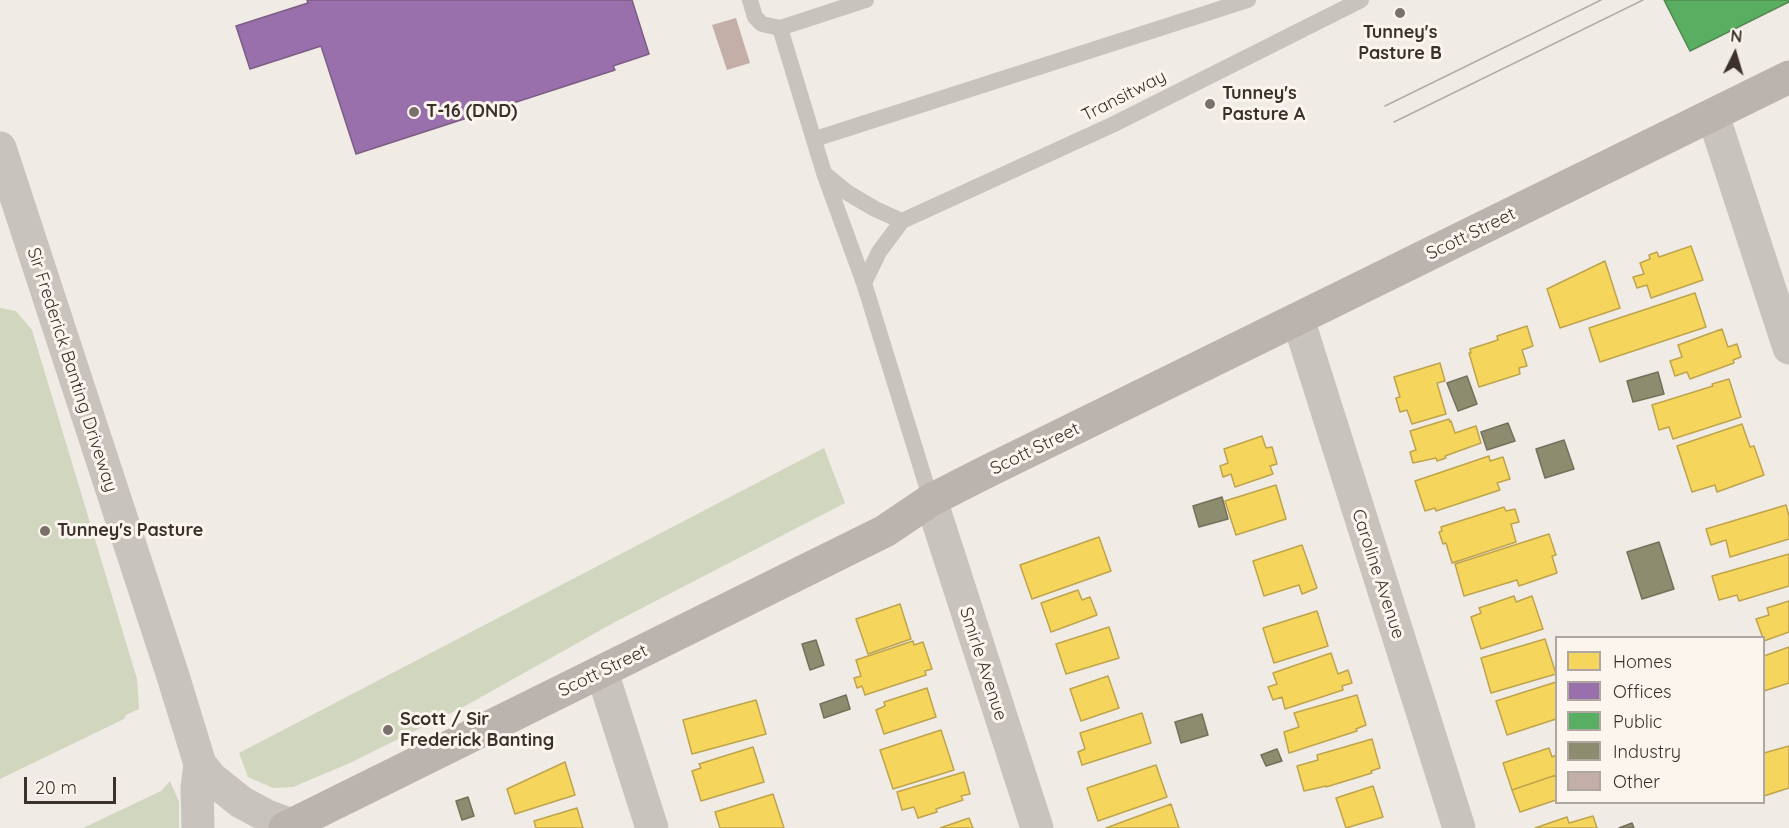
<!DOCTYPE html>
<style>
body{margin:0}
#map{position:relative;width:1789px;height:828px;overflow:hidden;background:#f0ebe5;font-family:Quicksand,sans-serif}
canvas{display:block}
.legend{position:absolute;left:1555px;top:636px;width:210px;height:168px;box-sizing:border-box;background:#fbf5ee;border:2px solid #aea6a0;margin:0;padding:8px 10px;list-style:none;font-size:18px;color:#3b302b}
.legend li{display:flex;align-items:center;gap:12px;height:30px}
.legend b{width:30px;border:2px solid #aea6a0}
.north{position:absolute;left:1705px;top:24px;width:60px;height:60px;-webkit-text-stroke:4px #fbf5ee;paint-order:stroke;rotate:5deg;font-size:16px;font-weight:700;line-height:24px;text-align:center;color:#3b302b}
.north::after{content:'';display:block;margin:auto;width:21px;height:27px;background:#3b302b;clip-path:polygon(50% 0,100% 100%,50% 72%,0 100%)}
.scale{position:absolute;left:24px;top:777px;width:92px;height:27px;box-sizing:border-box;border:3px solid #3b302b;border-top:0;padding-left:8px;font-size:18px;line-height:21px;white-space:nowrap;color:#3b302b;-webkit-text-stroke:4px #fbf5ee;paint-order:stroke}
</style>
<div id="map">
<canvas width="1789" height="828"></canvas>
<ul class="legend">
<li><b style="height:16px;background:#f6d55c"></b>Homes</li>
<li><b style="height:16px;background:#9970ab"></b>Offices</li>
<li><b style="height:16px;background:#5aae61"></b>Public</li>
<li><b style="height:16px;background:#8c8c6e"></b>Industry</li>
<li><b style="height:16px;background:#c3afa7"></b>Other</li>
</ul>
<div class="north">N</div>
<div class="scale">20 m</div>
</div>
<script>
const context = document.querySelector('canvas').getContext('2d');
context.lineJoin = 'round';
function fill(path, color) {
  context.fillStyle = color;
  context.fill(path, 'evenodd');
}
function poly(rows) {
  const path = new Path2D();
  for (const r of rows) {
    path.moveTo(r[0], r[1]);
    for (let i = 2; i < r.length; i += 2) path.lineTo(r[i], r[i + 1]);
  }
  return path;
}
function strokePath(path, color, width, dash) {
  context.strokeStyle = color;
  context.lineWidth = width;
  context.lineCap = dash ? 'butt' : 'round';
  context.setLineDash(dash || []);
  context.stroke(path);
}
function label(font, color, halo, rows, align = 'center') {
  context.font = font + ' Quicksand,sans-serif';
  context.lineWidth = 6;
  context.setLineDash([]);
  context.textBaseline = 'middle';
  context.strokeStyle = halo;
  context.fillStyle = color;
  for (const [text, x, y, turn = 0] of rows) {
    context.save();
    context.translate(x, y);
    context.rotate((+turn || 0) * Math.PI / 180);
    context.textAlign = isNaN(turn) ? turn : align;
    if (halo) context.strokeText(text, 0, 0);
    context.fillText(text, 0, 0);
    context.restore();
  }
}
fill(poly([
 [0,308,16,311,32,330,137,679,139,709,126,715,124,719,0,779],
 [824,448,845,503,615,622,465,706,350,763,293,787,273,788,248,777,239,753],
 [170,781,179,802,179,828,83,828,161,791]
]), '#d1d6bf');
const homes = poly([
 [1691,246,1703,280,1651,298,1647,285,1637,288,1633,277,1644,274,1640,263,1650,259,1649,255,1657,252,1659,257,1691,246],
 [1605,261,1620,308,1560,328,1547,289,1605,261],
 [1695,293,1706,327,1600,362,1589,328,1695,293],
 [1527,326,1533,346,1522,350,1527,366,1519,368,1520,374,1479,387,1469,353,1471,353,1470,349,1498,340,1497,336,1527,326],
 [1722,329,1728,347,1737,344,1741,357,1733,360,1734,363,1690,379,1687,372,1675,376,1670,361,1682,357,1678,345,1722,329],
 [1440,363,1445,381,1437,383,1446,414,1412,424,1407,410,1400,412,1396,398,1400,397,1394,377,1440,363],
 [1729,379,1741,417,1673,439,1669,427,1659,430,1652,405,1713,386,1712,384,1729,379],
 [1449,419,1450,422,1451,421,1455,433,1476,426,1481,443,1445,456,1446,458,1437,461,1436,458,1413,463,1410,452,1416,450,1410,431,1449,419],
 [1742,424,1750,447,1754,446,1764,475,1717,492,1715,485,1692,492,1677,446,1742,424],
 [1262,436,1266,448,1272,447,1277,464,1270,466,1273,474,1235,487,1231,474,1223,477,1220,466,1228,463,1224,449,1262,436],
 [1489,456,1490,461,1503,457,1510,479,1497,483,1500,490,1436,511,1435,508,1425,511,1415,481,1489,456],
 [1276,485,1286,519,1236,535,1225,501,1276,485],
 [1786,505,1789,516,1789,539,1730,557,1726,540,1711,545,1706,529,1786,505],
 [1504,507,1506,511,1515,509,1519,522,1511,524,1516,542,1452,563,1446,543,1443,544,1439,532,1442,531,1441,527,1504,507],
 [1549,534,1556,555,1552,556,1557,573,1519,586,1517,580,1464,596,1455,564,1549,534],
 [1099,537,1111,571,1032,599,1020,565,1099,537],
 [1302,545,1317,588,1302,594,1299,585,1264,596,1253,561,1302,545],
 [1789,554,1789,586,1739,601,1737,595,1719,600,1712,576,1789,554],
 [1078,590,1082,600,1090,597,1097,615,1051,632,1041,603,1078,590],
 [1514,596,1516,602,1532,596,1543,629,1481,649,1471,617,1481,613,1479,608,1514,596],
 [1789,601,1789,632,1764,641,1756,619,1769,615,1767,608,1789,601],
 [900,604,911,639,868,654,856,619,900,604],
 [1317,611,1328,646,1274,663,1263,628,1317,611],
 [1109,627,1119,658,1066,674,1056,644,1109,627],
 [1545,639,1556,674,1491,693,1481,658,1545,639],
 [913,641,914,645,923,642,932,669,925,671,926,675,865,695,862,686,857,688,854,678,861,676,856,660,913,641],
 [1789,647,1789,683,1764,691,1764,656,1789,647],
 [1331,653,1338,674,1348,670,1352,683,1342,686,1343,690,1285,709,1282,697,1273,700,1268,687,1277,684,1273,673,1331,653],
 [1108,676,1119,708,1081,721,1070,689,1108,676],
 [1556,682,1556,719,1507,735,1496,701,1556,682],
 [927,688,936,717,884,734,876,710,885,706,884,702,927,688],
 [1357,695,1366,725,1356,729,1357,731,1289,753,1284,732,1299,727,1294,713,1357,695],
 [756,700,766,734,692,754,683,720,756,700],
 [1142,713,1151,743,1082,765,1078,752,1085,749,1080,733,1142,713],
 [941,730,954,770,893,789,880,750,941,730],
 [1372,739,1380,768,1371,771,1372,773,1326,787,1326,786,1304,791,1297,766,1318,760,1317,755,1372,739],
 [1789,746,1789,788,1764,796,1764,753,1789,746],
 [753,747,764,782,701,801,692,771,701,768,699,764,753,747],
 [1549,748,1552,757,1556,755,1556,775,1512,790,1503,763,1549,748],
 [565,762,575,795,515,814,507,789,565,762],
 [1156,765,1167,797,1098,821,1087,788,1156,765],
 [964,772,970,794,961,796,963,800,936,809,937,812,918,818,914,807,902,810,897,792,964,772],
 [1556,775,1556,800,1520,812,1512,790,1556,775],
 [1373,786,1383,817,1346,828,1336,798,1373,786],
 [773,794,784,828,720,828,715,812,773,794],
 [1171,804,1179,828,1106,828,1171,804],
 [577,808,583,828,536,828,534,821,577,808],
 [1593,816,1597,828,1535,828,1567,817,1569,823,1593,816],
 [969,818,973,828,940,828,969,818]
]);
fill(homes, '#f6d55c');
strokePath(homes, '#bea44d', 1.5);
const offices = poly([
 [307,0,632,0,649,54,613,66,615,70,356,154,321,46,250,69,236,26,308,3,307,0]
]);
fill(offices, '#9970ab');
strokePath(offices, '#7d5d85', 1.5);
const public = poly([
 [1664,0,1789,0,1789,2,1690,51,1664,0]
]);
fill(public, '#5aae61');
strokePath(public, '#518851', 1.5);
const industry = poly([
 [1658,372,1664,394,1633,402,1627,381,1658,372],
 [1467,376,1477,404,1458,411,1447,383,1467,376],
 [1508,423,1515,441,1487,450,1481,432,1508,423],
 [1564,440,1574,469,1545,478,1536,449,1564,440],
 [1222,497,1228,519,1199,527,1193,506,1222,497],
 [1659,542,1674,589,1642,599,1627,552,1659,542],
 [816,640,824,665,810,670,802,644,816,640],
 [846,695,850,709,824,718,820,704,846,695],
 [1202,714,1208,735,1181,743,1175,722,1202,714],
 [1277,749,1282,761,1266,766,1261,755,1277,749],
 [468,797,474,816,462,820,456,801,468,797],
 [1632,823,1634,828,1619,828,1632,823]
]);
fill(industry, '#8c8c6e');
strokePath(industry, '#74705a', 1.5);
fill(poly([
 [736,18,750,63,727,70,712,25]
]), '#c3afa7');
strokePath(poly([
 [750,0,755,17,762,24,780,28],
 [866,0,780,28,824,173,864,283,931,500],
 [815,139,1248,0],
 [826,175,848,193,875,209,902,221],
 [864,283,879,252,902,221,1112,125,1361,0]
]), '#c9c3be', 16);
strokePath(poly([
 [1713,115,1789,348],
 [0,148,173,676,200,764,211,778,241,802,267,816,291,825],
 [1298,319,1459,828],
 [931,500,1037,828],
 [602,672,652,828],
 [198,828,197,788,200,764]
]), '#c9c3be', 33);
strokePath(poly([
 [285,828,885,531,931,500,984,473,1789,77]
]), '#bab3ae', 33);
strokePath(poly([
 [1385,106,1601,0],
 [1394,122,1643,0]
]), '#b1aca8', 1.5);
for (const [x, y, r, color] of [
 [1400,13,6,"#7a716c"],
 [1210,104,6,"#7a716c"],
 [414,112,6,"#7a716c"],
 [45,531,6,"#7a716c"],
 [388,730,6,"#7a716c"]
]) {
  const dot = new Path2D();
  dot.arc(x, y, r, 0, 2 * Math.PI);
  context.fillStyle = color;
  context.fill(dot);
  strokePath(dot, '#fbf5ee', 2);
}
label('bold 18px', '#3b302b', '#fbf5ee', [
 ["Tunney's",1400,33,"center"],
 ["Pasture B",1400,54,"center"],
 ["Tunney's",1222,94],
 ["Pasture A",1222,115],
 ["T-16 (DND)",426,112],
 ["Tunney's Pasture",57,531],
 ["Scott / Sir",400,720],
 ["Frederick Banting",400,741]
], 'left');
label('18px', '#3b302b', '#fbf5ee', [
 ["Transitway",1124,96,-27],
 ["Scott Street",1471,234,-26],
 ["Sir Frederick Banting Driveway",72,370,72],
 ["Scott Street",1035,449,-26],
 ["Caroline Avenue",1378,574,72],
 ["Smirle Avenue",983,664,72],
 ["Scott Street",603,671,-26]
]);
</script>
